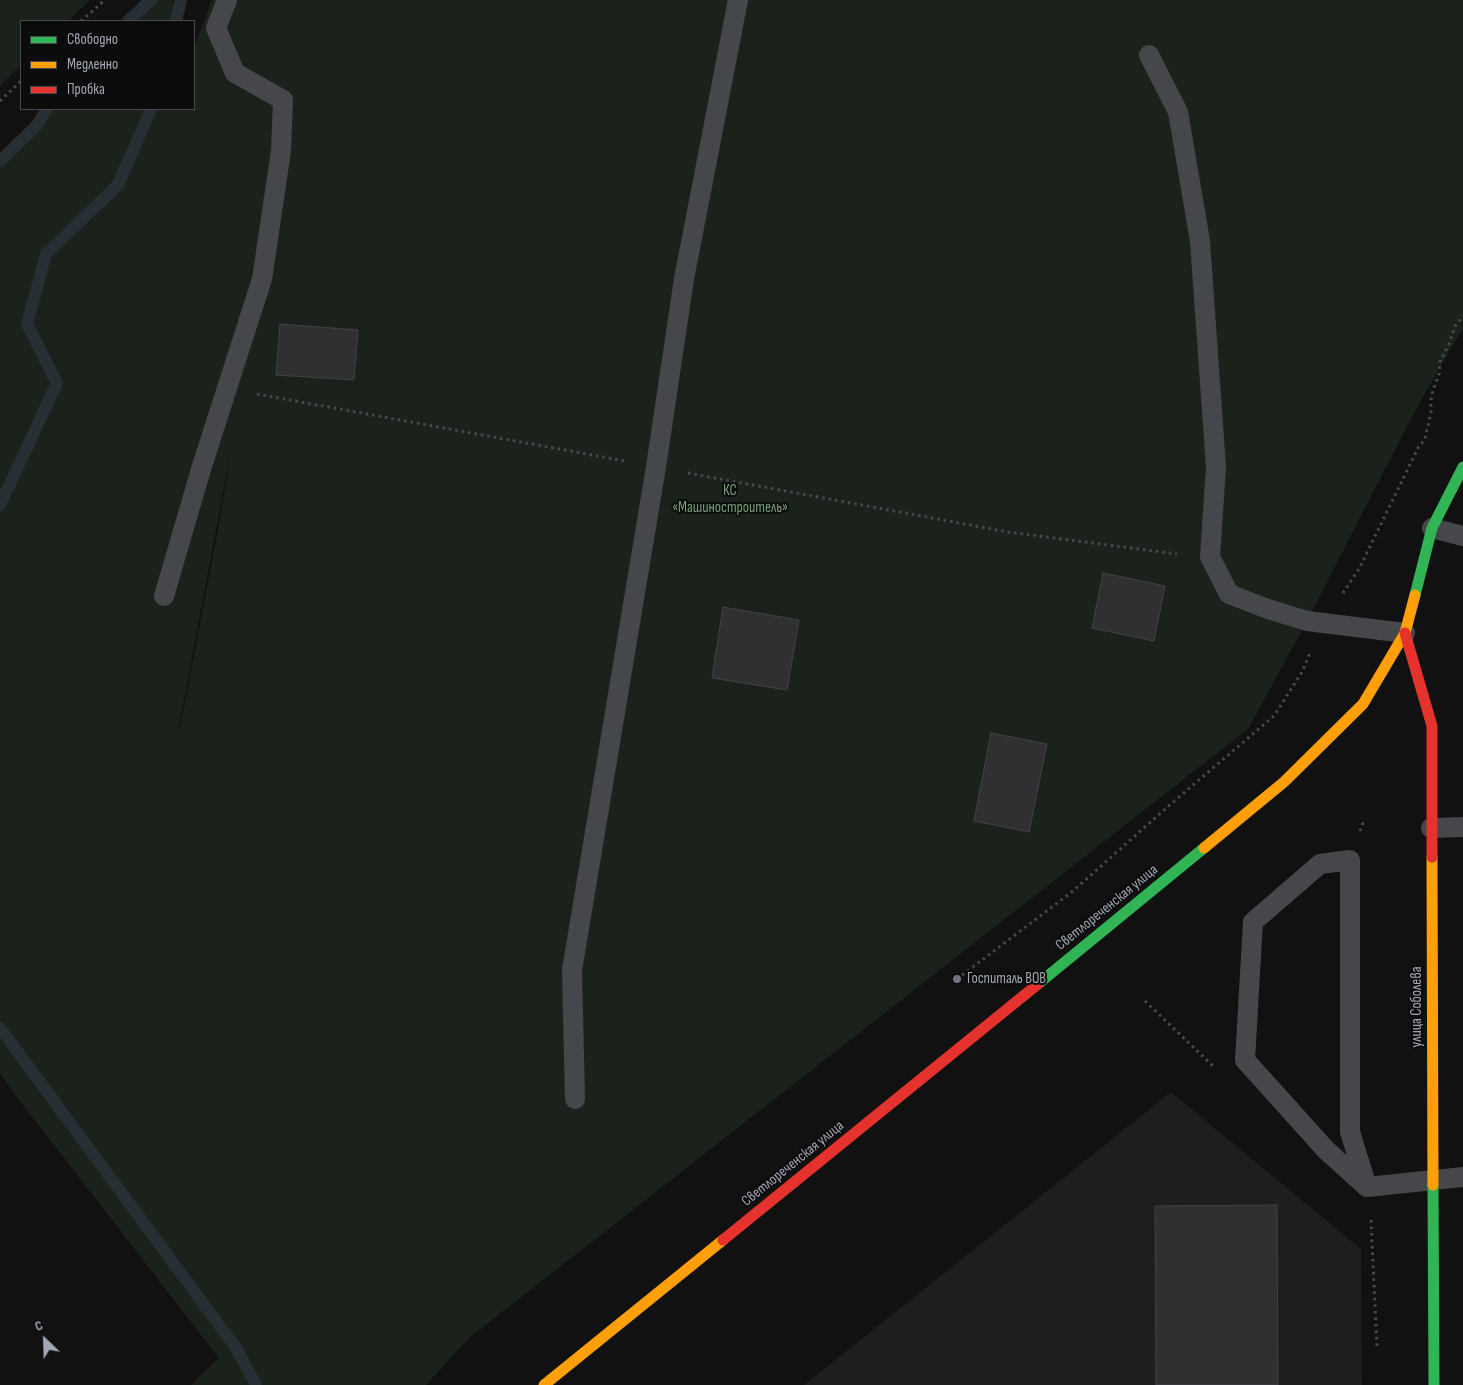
<!DOCTYPE html>
<meta charset="utf-8">
<style>
body{margin:0}
#map{position:relative;width:1463px;height:1385px;overflow:hidden;background:#111112;font-family:"Sofia Sans Condensed",sans-serif}
canvas{display:block}
.legend{position:absolute;left:20px;top:20px;width:175px;height:90px;box-sizing:border-box;background:#0c0c0d;border:1px solid #484a50;margin:0;padding:6px 9px;list-style:none;font-size:15px;color:#a2a8b4}
.legend li{display:flex;align-items:center;gap:10px;height:25px}
.legend b{width:25px;border:1px solid #484a50}
.north{position:absolute;left:20px;top:1315px;width:50px;height:50px;-webkit-text-stroke:4px #0c0c0d;paint-order:stroke;rotate:336deg;font-size:14px;font-weight:700;line-height:20px;text-align:center;color:#a2a8b4}
.north::after{content:'';display:block;margin:auto;width:18px;height:22px;background:#a2a8b4;clip-path:polygon(50% 0,100% 100%,50% 72%,0 100%)}
</style>
<div id="map">
<canvas width="1463" height="1385"></canvas>
<ul class="legend">
<li><b style="height:6px;background:#30b455"></b>Свободно</li>
<li><b style="height:6px;background:#ff9f0a"></b>Медленно</li>
<li><b style="height:6px;background:#e5322d"></b>Пробка</li>
</ul>
<div class="north">С</div>
</div>
<script>
const context = document.querySelector('canvas').getContext('2d');
context.lineJoin = 'round';
function fill(path, color) {
  context.fillStyle = color;
  context.fill(path, 'evenodd');
}
function poly(rows) {
  const path = new Path2D();
  for (const r of rows) {
    path.moveTo(r[0], r[1]);
    for (let i = 2; i < r.length; i += 2) path.lineTo(r[i], r[i + 1]);
  }
  return path;
}
function strokePath(path, color, width, dash) {
  context.strokeStyle = color;
  context.lineWidth = width;
  context.lineCap = dash ? 'butt' : 'round';
  context.setLineDash(dash || []);
  context.stroke(path);
}
function label(font, color, halo, rows, align = 'center') {
  context.font = font + ' "Sofia Sans Condensed",sans-serif';
  context.lineWidth = 4;
  context.setLineDash([]);
  context.textBaseline = 'middle';
  context.strokeStyle = halo;
  context.fillStyle = color;
  for (const [text, x, y, turn = 0] of rows) {
    context.save();
    context.translate(x, y);
    context.rotate((+turn || 0) * Math.PI / 180);
    context.textAlign = isNaN(turn) ? turn : align;
    if (halo) context.strokeText(text, 0, 0);
    context.fillText(text, 0, 0);
    context.restore();
  }
}
fill(poly([
 [1171,1092,1361,1249,1362,1385,804,1385]
]), '#1e1e20');
fill(poly([
 [0,0,90,0,68,21,21,21,21,65,0,86],
 [150,0,173,0,177,21,132,21],
 [212,0,1463,0,1463,328,1417,407,1307,621,1248,729,469,1338,426,1385,191,1385,219,1358,16,1096,0,1073,0,161,53,109,194,109,194,47],
 [231,450,220,519,180,728,179,727]
]), '#1b221c');
strokePath(poly([
 [128,21,151,0],
 [176,21,181,0],
 [0,161,37,125,47,109],
 [0,505,57,383,27,324,46,254,118,185,151,109],
 [0,1028,236,1348,256,1385]
]), '#272f35', 12);
const building = poly([
 [280,324,358,330,354,380,276,375,280,324],
 [1103,573,1165,586,1154,641,1092,628,1103,573],
 [723,607,799,620,787,690,712,678,723,607],
 [991,733,1047,744,1029,832,974,821,991,733],
 [1277,1205,1278,1385,1156,1385,1155,1206,1277,1205]
]);
fill(building, '#303032');
strokePath(building, '#404246', 1);
strokePath(poly([
 [81,21,105,0],
 [0,101,21,81],
 [257,394,625,461],
 [688,473,1008,532,1177,554],
 [1343,593,1359,569,1418,448,1425,439,1431,412,1431,396,1439,374,1440,362,1449,344,1455,326,1463,316],
 [1360,831,1364,820],
 [957,979,1073,891,1172,803,1274,716,1302,672,1310,653],
 [1145,1001,1213,1066],
 [1371,1220,1377,1347]
]), '#47494c', 3, [2.5, 4]);
strokePath(poly([
 [1149,55,1178,112,1200,241,1216,467,1210,557,1229,594,1268,609,1307,621,1405,633],
 [1432,528,1463,536],
 [164,596,202,466,262,279,281,151,283,100,235,73,216,28,227,0],
 [1431,828,1463,827],
 [575,1099,572,970,656,467,684,279,738,0],
 [1367,1187,1350,1132,1350,860,1320,864,1253,922,1245,1060,1326,1150,1367,1187,1463,1177]
]), '#46474a', 20);
strokePath(poly([
 [1415,595,1432,528,1463,467],
 [1038,984,1204,848],
 [1433,1185,1434,1385]
]), '#30b455', 11);
strokePath(poly([
 [1204,848,1284,782,1363,704,1405,633,1415,595],
 [1432,857,1433,1185],
 [544,1385,723,1240]
]), '#ff9f0a', 11);
strokePath(poly([
 [1405,633,1432,726,1432,857],
 [723,1240,1038,984]
]), '#e5322d', 11);
for (const [x, y, r, color] of [
 [957,979,5,"#6f737b"]
]) {
  const dot = new Path2D();
  dot.arc(x, y, r, 0, 2 * Math.PI);
  context.fillStyle = color;
  context.fill(dot);
  strokePath(dot, '#0c0c0d', 2);
}
label('15px', '#789f79', '#0c0c0d', [
 ["КС",730,491],
 ["«Машиностроитель»",730,508]
]);
label('15px', '#a2a8b4', '#0c0c0d', [
 ["Светлореченская улица",1107,908,-39],
 ["улица Соболева",1417,1007,-90],
 ["Светлореченская улица",793,1164,-39]
]);
label('15px', '#a2a8b4', '#0c0c0d', [
 ["Госпиталь ВОВ",967,979]
], 'left');
</script>
